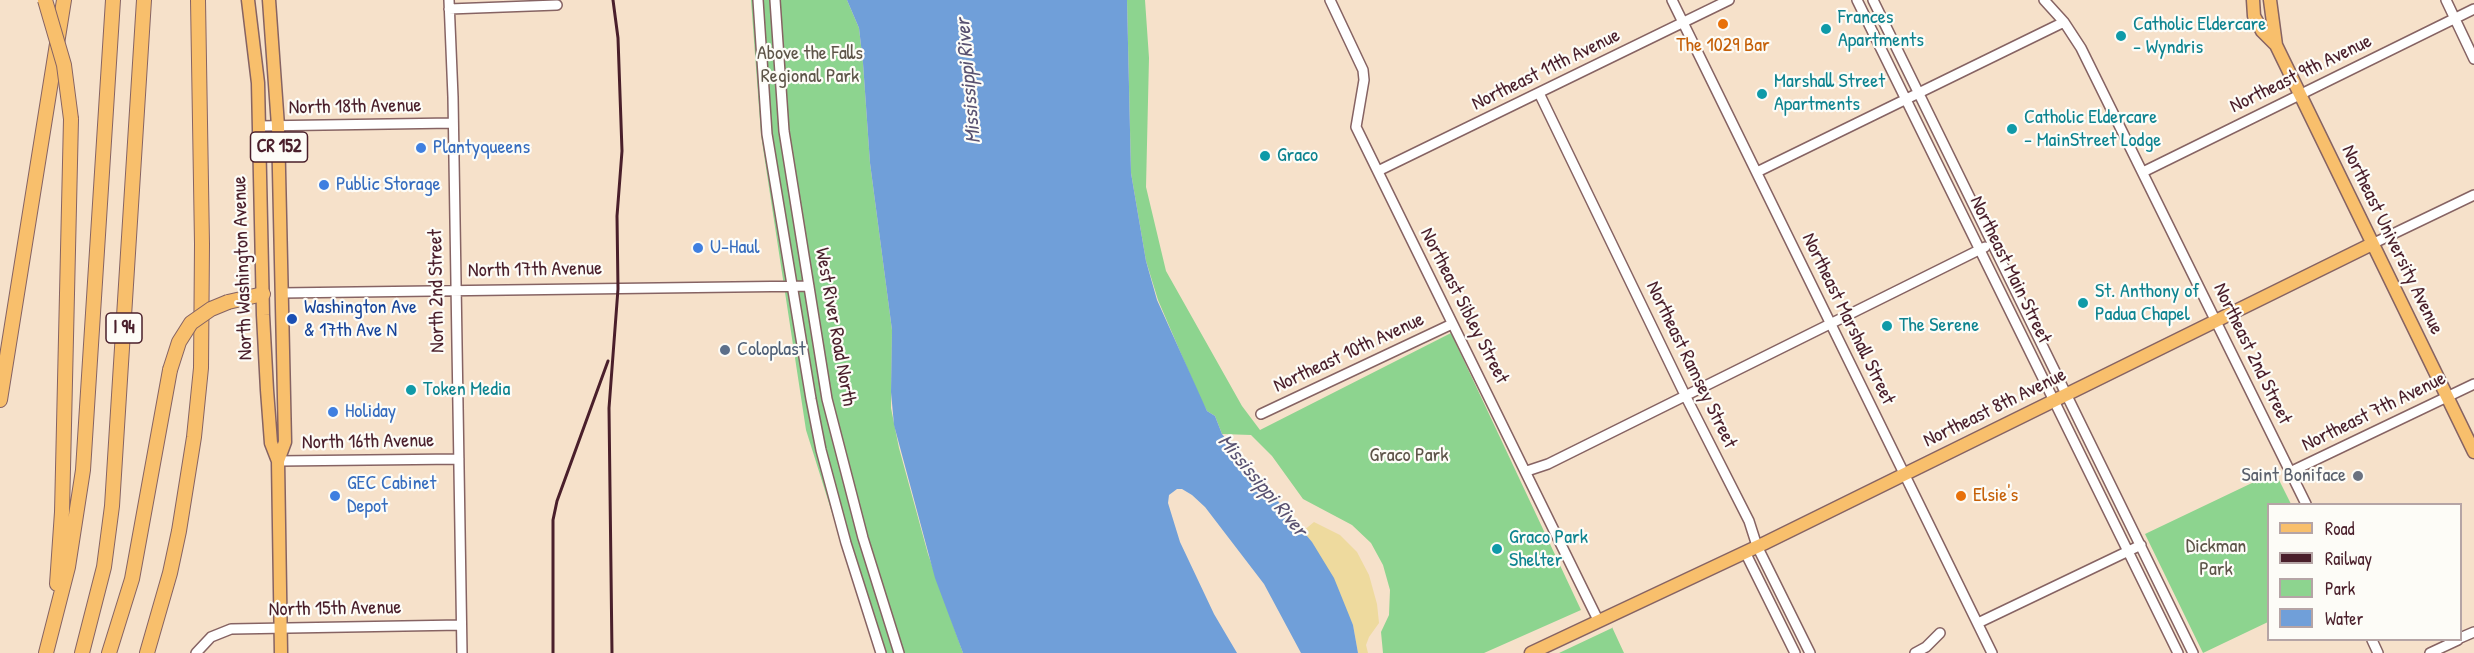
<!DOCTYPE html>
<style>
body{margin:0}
#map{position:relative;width:2474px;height:653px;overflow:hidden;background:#f6e1ca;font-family:"Patrick Hand",sans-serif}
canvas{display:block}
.legend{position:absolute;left:2267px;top:503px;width:195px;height:138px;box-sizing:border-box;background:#fdfcf7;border:2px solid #b5a4a5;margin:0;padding:8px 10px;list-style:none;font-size:18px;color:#4a1f2b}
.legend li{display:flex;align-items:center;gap:12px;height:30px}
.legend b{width:30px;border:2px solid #b5a4a5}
</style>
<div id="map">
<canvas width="2474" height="653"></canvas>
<ul class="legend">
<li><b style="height:8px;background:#f8bf6c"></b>Road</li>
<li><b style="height:8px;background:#4a1f2b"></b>Railway</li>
<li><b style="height:16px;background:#8dd48f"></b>Park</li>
<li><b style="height:16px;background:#709fd9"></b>Water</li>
</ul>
</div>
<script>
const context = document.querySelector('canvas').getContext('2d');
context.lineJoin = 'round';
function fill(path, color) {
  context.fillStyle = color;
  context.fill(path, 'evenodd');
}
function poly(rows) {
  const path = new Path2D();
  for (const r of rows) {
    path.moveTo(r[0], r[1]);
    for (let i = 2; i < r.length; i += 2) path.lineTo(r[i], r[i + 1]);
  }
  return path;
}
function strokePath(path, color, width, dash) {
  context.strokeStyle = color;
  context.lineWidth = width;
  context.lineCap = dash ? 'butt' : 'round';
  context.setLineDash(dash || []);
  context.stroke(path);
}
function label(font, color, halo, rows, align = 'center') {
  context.font = font + ' "Patrick Hand",sans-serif';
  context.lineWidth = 4.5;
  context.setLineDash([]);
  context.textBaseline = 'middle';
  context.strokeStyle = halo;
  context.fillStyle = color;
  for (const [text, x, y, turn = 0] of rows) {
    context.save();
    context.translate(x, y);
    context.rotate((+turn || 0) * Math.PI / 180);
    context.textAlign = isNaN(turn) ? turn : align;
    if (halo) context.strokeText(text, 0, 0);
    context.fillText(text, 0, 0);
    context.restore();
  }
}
fill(poly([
 [751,0,847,0,859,28,863,63,870,163,892,330,891,408,899,448,928,554,963,653,876,653,806,430,761,135],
 [1127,0,1145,0,1149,58,1146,187,1166,271,1242,406,1260,430,1451,333,1581,610,1484,653,1383,653,1381,632,1389,615,1390,590,1383,565,1371,543,1352,525,1303,499,1272,456,1251,435,1222,434,1215,416,1207,411,1200,398,1158,300,1146,261,1131,173],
 [2275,472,2291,504,2268,504,2268,622,2203,653,2145,534],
 [1612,627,1624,653,1559,653,1612,628]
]), '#8dd48f');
fill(poly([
 [1314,522,1340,535,1357,552,1369,575,1377,604,1379,623,1369,637,1366,645,1368,653,1358,653,1353,625,1312,543,1303,531]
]), '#eeda9e');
fill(poly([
 [847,0,1127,0,1131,173,1146,261,1157,300,1207,411,1215,416,1222,434,1312,542,1334,578,1353,625,1358,653,1301,653,1264,584,1205,507,1192,495,1182,489,1177,489,1169,495,1168,503,1180,542,1214,614,1237,653,963,653,935,578,894,425,891,392,892,330,870,163,863,63,859,28]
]), '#709fd9');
const minor = poly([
 [449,0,453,97,462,653],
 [758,0,767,134,811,399,821,450,846,543,881,653],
 [775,0,784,131,827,399,863,538,899,653],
 [1330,0,1363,70,1364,80,1356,127,1599,622],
 [1672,0,1992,653],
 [1857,0,2178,653],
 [1873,0,2193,653],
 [2044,0,2064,22,2081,48,2306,504],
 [2446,0,2474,59],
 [449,9,557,5],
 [1539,93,1685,395,1749,521,1757,546,1810,653],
 [259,126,453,123],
 [1378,171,1729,0],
 [1757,172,2064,22],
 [2143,172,2474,9],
 [2372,244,2474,195],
 [281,293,809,286],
 [1261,414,1452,324],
 [278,461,459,459],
 [1527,471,1548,464,1985,247],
 [2290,472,2474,384],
 [1745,552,1795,653],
 [1978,623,2141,545],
 [2460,638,2474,632],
 [2372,640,2378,653],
 [196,653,211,637,231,629,461,625],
 [1915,653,1926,647,1940,633],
 [2430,653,2458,640]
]);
const major = poly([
 [248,0,258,83,263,315,267,390,271,443,278,461],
 [269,0,278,126,285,442,278,461,281,653],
 [2253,0,2254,16,2262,31,2276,45],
 [2270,0,2276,45,2474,452],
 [1531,653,1765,543,2372,244]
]);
const highway = poly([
 [228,302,263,294],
 [0,400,64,0],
 [57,584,62,512,71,119],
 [46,653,68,567,83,470,113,0],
 [82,653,104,567,112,506,144,0],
 [109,653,132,579,170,370],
 [147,653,170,573,179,531,194,437,201,368,202,244,198,0]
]);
strokePath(minor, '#866363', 12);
strokePath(major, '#866363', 15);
strokePath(highway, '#866363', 16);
strokePath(minor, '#fff', 9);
strokePath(major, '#f8bf6c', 12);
strokePath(highway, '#f8bf6c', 14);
strokePath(poly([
 [553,653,553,520,557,501,608,361],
 [612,653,609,408,618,289,617,216,622,151,618,38,613,0]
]), '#4a1f2b', 3);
const highwayBridge = poly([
 [45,0,64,65,71,119],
 [170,370,179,342,191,323,211,309,228,302]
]);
strokePath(highwayBridge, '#866363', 16, []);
strokePath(highwayBridge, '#f8bf6c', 14);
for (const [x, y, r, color] of [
 [1723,24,6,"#e8710a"],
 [1826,29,6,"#0f9aa8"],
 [2121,36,6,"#0f9aa8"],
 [1762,94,6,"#0f9aa8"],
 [2012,129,6,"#0f9aa8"],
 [421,148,6,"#3f7fe0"],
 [1265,156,6,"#0f9aa8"],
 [324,185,6,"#3f7fe0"],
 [698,248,6,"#3f7fe0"],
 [2083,303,6,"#0f9aa8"],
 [292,319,6,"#1a4fb4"],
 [1887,326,6,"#0f9aa8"],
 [725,350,6,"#5c6f8a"],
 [411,390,6,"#0f9aa8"],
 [333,412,6,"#3f7fe0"],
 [2358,476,6,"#6b7280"],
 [335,496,6,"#3f7fe0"],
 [1961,496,6,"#e8710a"],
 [1497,549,6,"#0f9aa8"]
]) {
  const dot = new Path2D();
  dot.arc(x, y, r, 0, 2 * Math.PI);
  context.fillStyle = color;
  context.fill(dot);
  strokePath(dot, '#fdfcf7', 2);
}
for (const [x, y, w] of [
 [279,147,57],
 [124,328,36]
]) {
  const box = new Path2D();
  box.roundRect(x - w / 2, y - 15, w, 30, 4.5);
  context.fillStyle = '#fdfcf7';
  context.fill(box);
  strokePath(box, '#4a1f2b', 1.5);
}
label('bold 18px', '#4a1f2b', null, [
 ["CR 152",279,147],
 ["I 94",124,328]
]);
label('20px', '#0d838f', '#fdfcf7', [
 ["Frances",1838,18],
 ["Apartments",1838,41],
 ["Catholic Eldercare",2133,25],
 ["- Wyndris",2133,48],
 ["Marshall Street",1774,82],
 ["Apartments",1774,105],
 ["Catholic Eldercare",2024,118],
 ["- MainStreet Lodge",2024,141],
 ["Graco",1277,156],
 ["St. Anthony of",2095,292],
 ["Padua Chapel",2095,315],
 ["The Serene",1899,326],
 ["Token Media",423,390],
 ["Graco Park",1509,538],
 ["Shelter",1509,561]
], 'left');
label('20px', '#c56008', '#fdfcf7', [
 ["The 1029 Bar",1723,46],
 ["Elsie's",1973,496,"left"]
]);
label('20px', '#5e5549', '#fdfcf7', [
 ["Above the Falls",810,54],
 ["Regional Park",810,77],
 ["Graco Park",1409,456],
 ["Dickman",2216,547],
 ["Park",2216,570]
]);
label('20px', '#4a1f2b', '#fdfcf7', [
 ["Northeast 11th Avenue",1546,70,-26],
 ["Northeast 9th Avenue",2301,74,-26],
 ["North 18th Avenue",355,107,-1],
 ["Northeast University Avenue",2392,240,64],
 ["North Washington Avenue",243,268,-92],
 ["North 17th Avenue",535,270,-1],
 ["Northeast Main Street",2010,270,64],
 ["North 2nd Street",437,291,-91],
 ["Northeast Sibley Street",1464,306,63],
 ["Northeast Marshall Street",1848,319,64],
 ["West River Road North",835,327,80],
 ["Northeast 10th Avenue",1349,353,-25],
 ["Northeast 2nd Street",2252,354,64],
 ["Northeast Ramsey Street",1691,365,64],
 ["Northeast 8th Avenue",1995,408,-26],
 ["Northeast 7th Avenue",2374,412,-26],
 ["North 16th Avenue",368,442,-1],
 ["North 15th Avenue",335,609,-1]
]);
label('20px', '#366cbe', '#fdfcf7', [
 ["Plantyqueens",433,148],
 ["Public Storage",336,185],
 ["U-Haul",710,248],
 ["Holiday",345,412],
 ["GEC Cabinet",347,484],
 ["Depot",347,507]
], 'left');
label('20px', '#164399', '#fdfcf7', [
 ["Washington Ave",304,308],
 ["& 17th Ave N",304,331]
], 'left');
label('20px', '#4e5e75', '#fdfcf7', [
 ["Coloplast",737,350]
], 'left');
label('20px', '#5b616d', '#fdfcf7', [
 ["Saint Boniface",2346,476]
], 'right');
label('italic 21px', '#595271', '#fdfcf7', [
 ["Mississippi River",969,81,-95],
 ["Mississippi River",1262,486,50]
]);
</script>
